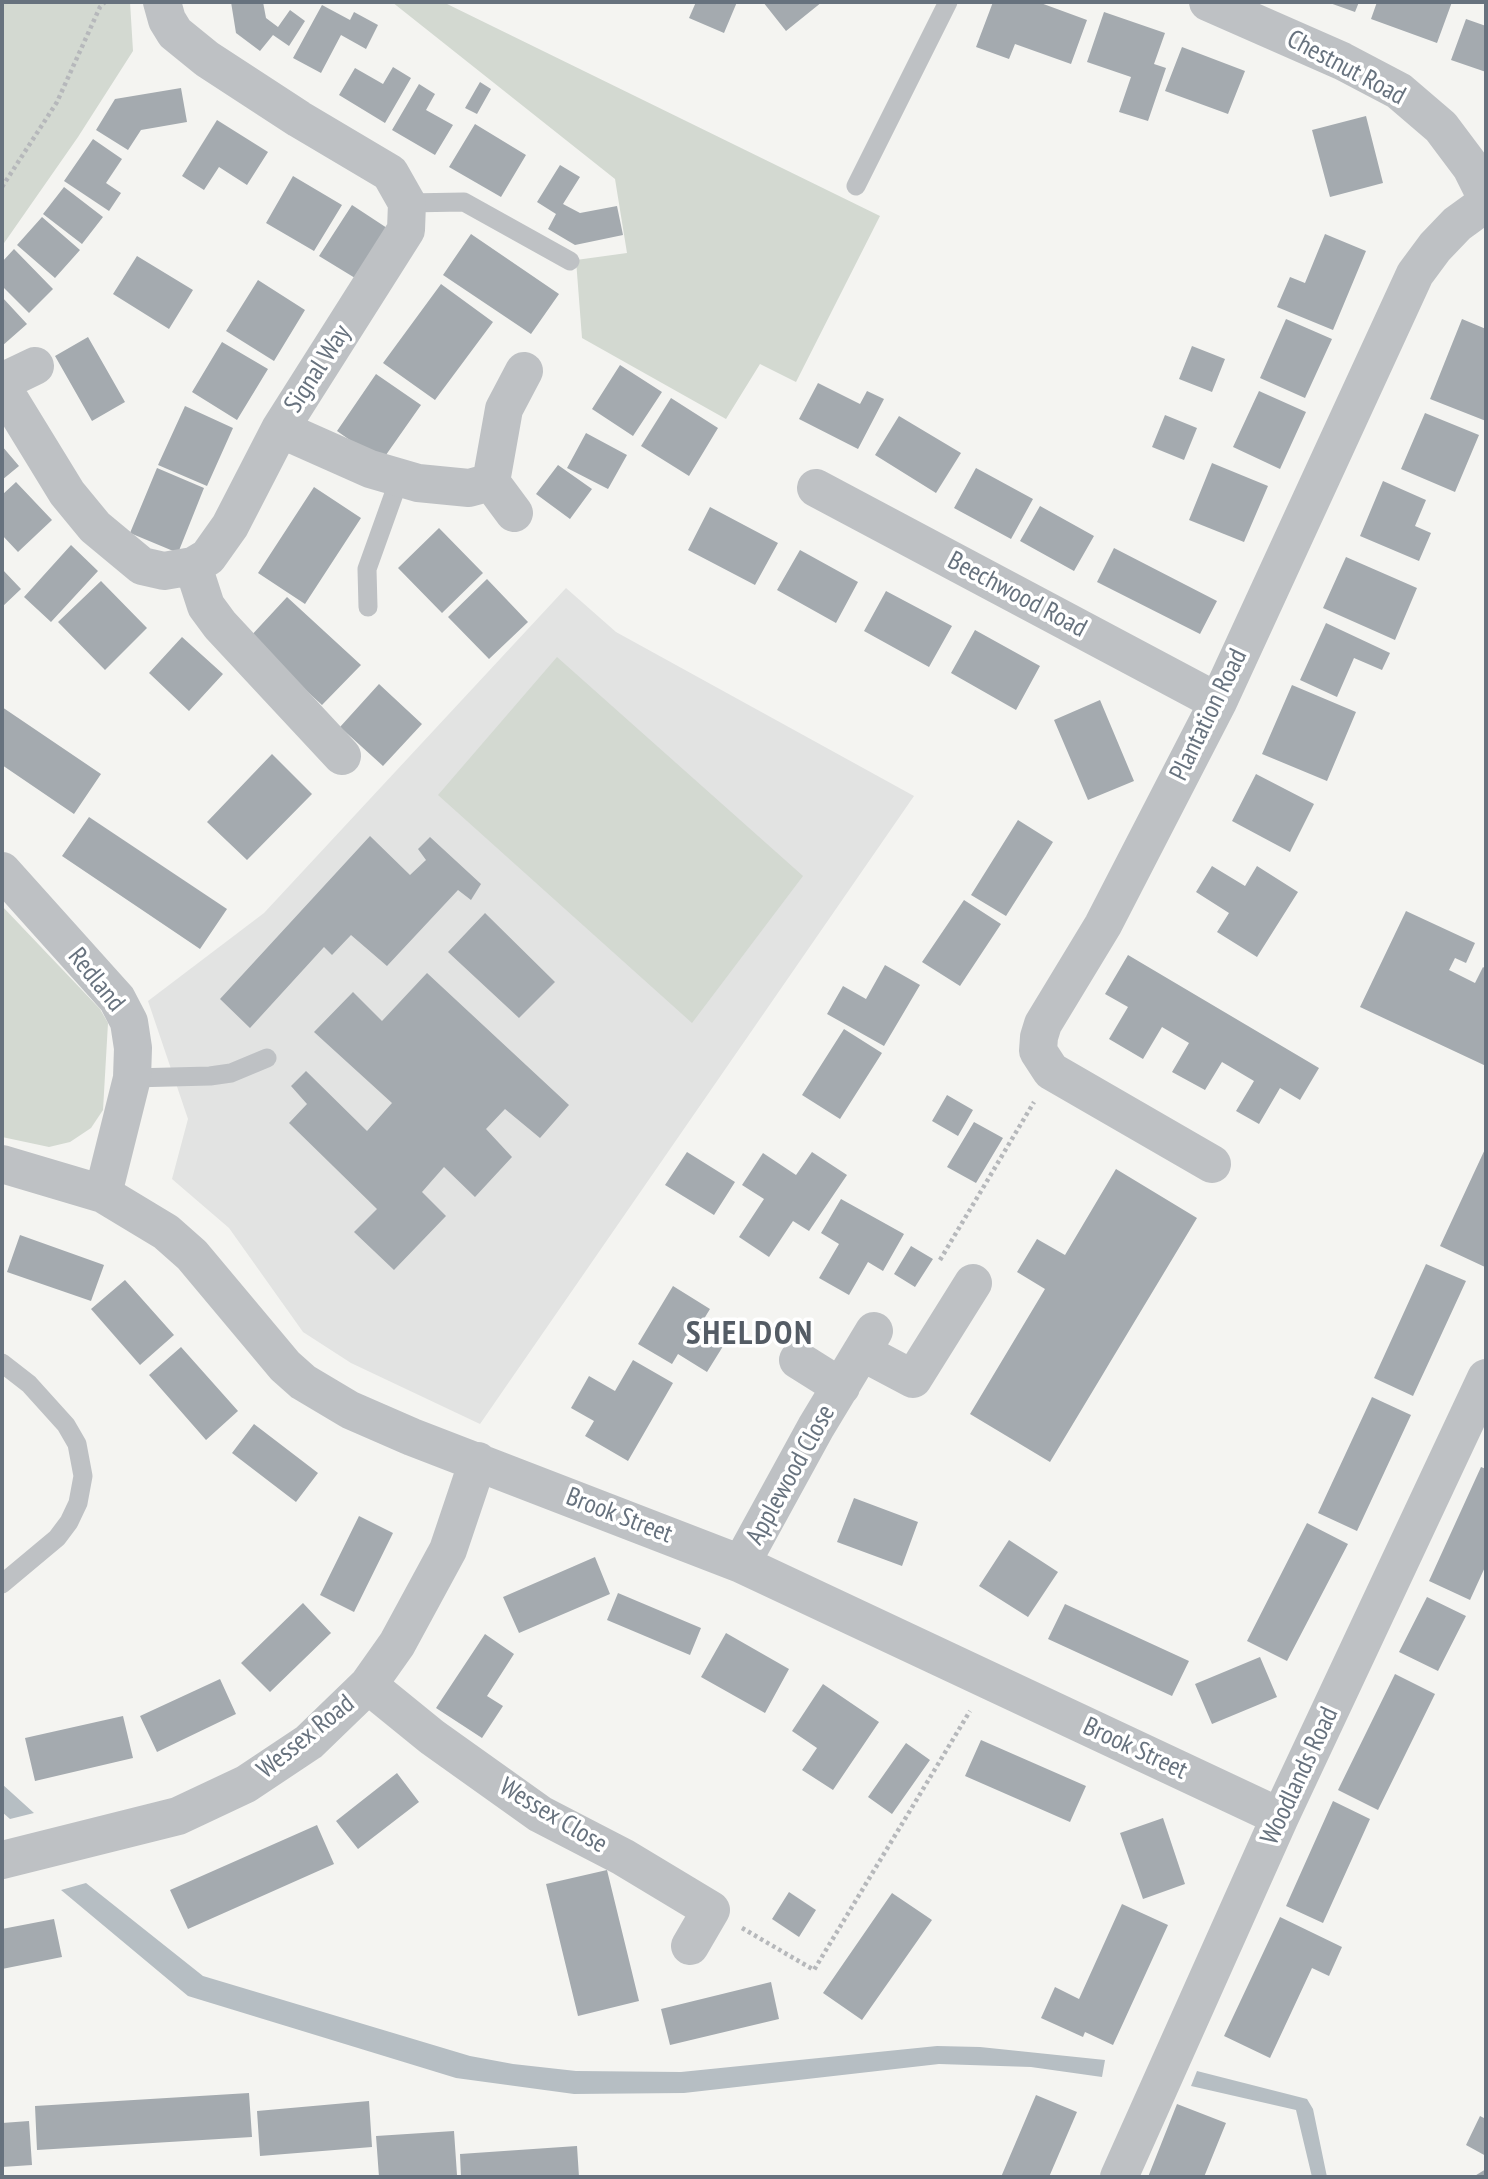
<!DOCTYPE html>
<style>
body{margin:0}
#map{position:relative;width:1488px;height:2179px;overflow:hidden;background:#f4f4f1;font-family:"PT Sans Narrow",sans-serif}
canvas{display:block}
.frame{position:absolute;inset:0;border:4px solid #67727e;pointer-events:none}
</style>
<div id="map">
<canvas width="1488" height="2179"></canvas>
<div class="frame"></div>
</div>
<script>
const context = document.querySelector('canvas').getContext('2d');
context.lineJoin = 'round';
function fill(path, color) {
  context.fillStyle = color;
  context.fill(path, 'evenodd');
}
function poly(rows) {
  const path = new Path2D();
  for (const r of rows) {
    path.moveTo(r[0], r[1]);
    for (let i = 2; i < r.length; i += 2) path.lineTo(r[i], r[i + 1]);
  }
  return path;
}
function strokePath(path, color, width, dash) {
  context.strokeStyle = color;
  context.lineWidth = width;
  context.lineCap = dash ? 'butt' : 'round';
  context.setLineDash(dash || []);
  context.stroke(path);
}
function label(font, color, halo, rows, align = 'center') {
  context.font = font + ' "PT Sans Narrow",sans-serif';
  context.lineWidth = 7;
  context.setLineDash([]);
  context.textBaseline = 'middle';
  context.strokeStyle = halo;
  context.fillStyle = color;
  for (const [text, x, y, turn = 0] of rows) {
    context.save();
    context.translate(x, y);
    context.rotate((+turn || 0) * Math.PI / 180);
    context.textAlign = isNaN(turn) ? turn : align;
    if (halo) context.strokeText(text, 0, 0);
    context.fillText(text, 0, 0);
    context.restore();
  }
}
fill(poly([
 [566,588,616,632,914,796,480,1424,351,1363,303,1332,229,1228,172,1179,188,1119,148,1001,264,913]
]), '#e2e3e2');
fill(poly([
 [2,2,130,2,133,51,78,137,2,246],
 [392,2,443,2,880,216,796,382,760,364,726,419,582,338,576,260,627,253,615,179],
 [557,657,803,876,692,1023,438,795],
 [2,906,100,1009,108,1023,103,1110,91,1128,70,1142,49,1147,2,1137]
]), '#d3d9d1');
fill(poly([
 [2,1784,34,1813,10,1819,2,1812],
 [86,1883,203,1976,470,2056,513,2064,576,2071,681,2072,937,2046,980,2047,1105,2060,1102,2077,1031,2067,939,2064,684,2093,574,2094,456,2078,188,1996,61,1890],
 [1197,2071,1307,2099,1313,2109,1327,2177,1312,2177,1296,2110,1191,2086]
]), '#b6bec3');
fill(poly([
 [231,2,263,2,266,18,278,27,290,10,305,21,289,46,273,35,260,51,236,33],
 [696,2,737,2,724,33,689,18],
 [763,2,822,2,786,31],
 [993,2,1038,2,1087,20,1071,64,1015,44,1009,59,976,47],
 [1327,2,1359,2,1355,12],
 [1377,2,1452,2,1437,43,1371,19],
 [322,5,350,20,354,12,378,25,366,49,341,35,321,73,293,58],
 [1104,12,1165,33,1154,64,1166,68,1148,121,1119,112,1131,77,1087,62],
 [1466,19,1486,26,1486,72,1451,60],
 [1182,47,1245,71,1228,114,1165,91],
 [393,67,411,78,385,123,339,95,355,68,383,84],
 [480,82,491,89,477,114,465,108],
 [419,84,435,94,426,110,453,125,435,155,392,130],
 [181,88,187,122,141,130,128,150,96,130,115,99],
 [1366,116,1383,183,1330,197,1312,130],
 [217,120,268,152,247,185,219,167,204,190,182,176],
 [475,124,526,155,501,197,449,167],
 [93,139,122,159,106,183,121,193,109,211,64,181],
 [560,165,580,177,563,204,580,213,617,206,623,235,575,245,548,229,556,214,537,202],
 [293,176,342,205,314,251,266,223],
 [64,187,103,217,82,244,43,214],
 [352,205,387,228,355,278,319,256],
 [42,217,80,250,55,278,17,245],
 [471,234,559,294,531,334,443,275],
 [1325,234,1366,251,1333,330,1277,307,1290,277,1305,283],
 [14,249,53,289,29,313,2,286,2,262],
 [137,256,193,290,169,329,113,294],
 [258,280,305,310,274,361,226,331],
 [441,284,493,322,435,400,383,363],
 [2,297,27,324,2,346],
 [1286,319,1332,339,1305,398,1260,378],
 [1462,319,1486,329,1486,421,1430,399],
 [88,337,125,402,92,421,55,356],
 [222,342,268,369,237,420,192,392],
 [1192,346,1225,359,1212,392,1179,379],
 [620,365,662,392,633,436,592,409],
 [376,374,421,405,381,462,337,431],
 [818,383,860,404,867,391,884,399,858,449,799,419],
 [1259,391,1306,412,1280,469,1233,447],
 [671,398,718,428,689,476,641,446],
 [185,406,233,428,207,486,158,465],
 [1425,413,1479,435,1455,492,1401,469],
 [1165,415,1197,428,1184,460,1152,447],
 [899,416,961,453,936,493,875,455],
 [586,433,627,455,608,489,567,468],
 [2,446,19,466,2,480],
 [1212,463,1268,486,1244,542,1189,520],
 [558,465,592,489,570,519,536,494],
 [157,468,204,488,178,553,130,533],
 [976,468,1033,499,1011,539,954,508],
 [1383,481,1426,500,1415,526,1431,533,1419,561,1360,536],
 [16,482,52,520,18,552,2,535,2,495],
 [314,487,361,518,305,604,258,573],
 [1040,506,1094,536,1074,571,1020,541],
 [710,507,778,543,755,585,688,550],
 [439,528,483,573,442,613,398,568],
 [71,545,98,571,51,622,24,597],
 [1114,548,1217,601,1200,634,1097,582],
 [800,550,858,582,836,623,777,590],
 [1346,557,1417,588,1395,640,1323,608],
 [2,569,21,589,2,607],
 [487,579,528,622,489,659,448,617],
 [101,581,147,628,105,670,58,622],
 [886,591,952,626,929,667,864,631],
 [287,597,361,665,322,705,249,638],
 [1326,623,1390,653,1382,670,1354,658,1337,697,1300,680],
 [975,630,1040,666,1016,710,951,673],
 [182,637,223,674,189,711,149,673],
 [379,684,422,724,383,766,340,727],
 [1292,685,1356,712,1327,781,1262,754],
 [1100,700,1134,781,1088,800,1054,720],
 [2,707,101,774,74,814,2,765],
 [272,754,312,794,247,860,207,822],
 [1256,774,1314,804,1290,852,1232,821],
 [89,817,227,909,200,949,62,856],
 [1018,820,1053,842,1006,916,971,895],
 [370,836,410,875,426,860,418,849,430,837,481,884,471,900,458,890,387,966,351,935,332,955,324,947,250,1028,220,999],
 [1212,866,1245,886,1257,866,1298,892,1257,957,1217,932,1229,913,1196,892],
 [964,900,1001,924,960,986,922,962],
 [1406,911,1475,943,1466,963,1455,958,1449,970,1475,983,1483,967,1486,969,1486,1066,1360,1007],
 [485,913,555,982,519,1018,448,952],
 [1128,955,1319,1068,1300,1100,1280,1088,1259,1124,1236,1111,1254,1081,1222,1062,1205,1090,1172,1072,1189,1043,1162,1027,1143,1059,1109,1039,1128,1007,1105,994],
 [885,965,920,985,884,1046,827,1014,843,986,866,999],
 [427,973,569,1105,540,1138,505,1109,486,1129,512,1157,475,1197,444,1167,422,1192,446,1216,394,1270,354,1232,377,1209,289,1123,307,1104,291,1086,306,1071,367,1131,392,1103,314,1032,353,992,382,1021],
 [844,1029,882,1053,840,1119,802,1095],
 [947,1095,973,1110,958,1136,932,1121],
 [974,1122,1003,1138,976,1183,947,1167],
 [1486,1147,1486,1265,1485,1267,1440,1246],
 [687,1152,735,1182,714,1215,665,1185],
 [812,1152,847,1175,809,1231,793,1221,769,1257,739,1237,764,1199,742,1185,763,1153,796,1175],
 [1116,1169,1197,1218,1050,1462,970,1414,1045,1289,1017,1272,1037,1239,1065,1255],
 [841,1199,904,1234,883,1271,868,1262,849,1295,819,1278,839,1244,821,1233],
 [20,1235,104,1265,91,1301,7,1272],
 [911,1246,933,1259,915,1287,894,1274],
 [1426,1264,1466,1281,1413,1396,1374,1378],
 [125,1280,174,1335,140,1365,91,1309],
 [673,1286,710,1309,699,1327,725,1343,707,1372,678,1354,672,1364,638,1344],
 [181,1347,238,1411,206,1440,149,1375],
 [633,1360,673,1383,628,1461,585,1436,594,1421,571,1408,589,1376,615,1391],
 [1372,1397,1411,1415,1357,1531,1318,1513],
 [254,1424,318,1473,296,1502,232,1453],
 [1481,1467,1486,1469,1486,1565,1470,1600,1429,1581],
 [854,1498,918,1522,902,1566,837,1542],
 [359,1516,393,1533,354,1612,320,1595],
 [1307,1523,1348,1544,1287,1661,1247,1641],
 [1009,1540,1058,1572,1028,1617,979,1586],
 [595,1557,610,1594,519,1633,503,1597],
 [618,1593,701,1628,690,1655,607,1620],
 [1427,1597,1466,1616,1438,1671,1399,1652],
 [303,1603,331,1633,270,1692,241,1663],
 [1065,1604,1189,1661,1172,1696,1048,1639],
 [726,1633,789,1669,765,1713,701,1677],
 [485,1634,514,1654,487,1696,503,1706,482,1738,436,1708],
 [1260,1657,1277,1697,1212,1724,1195,1684],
 [1395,1674,1435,1694,1378,1810,1338,1790],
 [220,1679,236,1714,157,1752,140,1716],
 [823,1684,879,1722,833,1790,802,1770,817,1748,792,1731],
 [123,1716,133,1758,35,1781,25,1738],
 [981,1740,1086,1786,1070,1822,965,1776],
 [906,1743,930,1760,892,1814,868,1797],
 [397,1773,419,1802,358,1849,336,1821],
 [1333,1801,1370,1819,1323,1923,1286,1906],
 [1163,1818,1185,1884,1143,1899,1120,1833],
 [317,1825,334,1864,188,1929,170,1890],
 [607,1870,639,2001,578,2016,546,1884],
 [789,1892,816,1910,799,1937,772,1919],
 [892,1893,932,1920,862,2020,823,1993],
 [1122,1904,1168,1925,1113,2045,1085,2032,1083,2037,1041,2018,1055,1987,1079,1999],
 [1280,1917,1342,1947,1329,1976,1312,1968,1270,2058,1224,2036],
 [54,1919,62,1957,2,1969,2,1929],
 [771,1982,779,2019,670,2045,661,2009],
 [249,2093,252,2137,37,2150,35,2106],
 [1036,2095,1077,2112,1049,2177,1001,2177],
 [369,2101,372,2147,260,2156,257,2111],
 [1177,2104,1226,2123,1204,2177,1148,2177],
 [1480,2116,1486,2119,1486,2156,1466,2145],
 [29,2121,32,2165,2,2167,2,2123],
 [454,2131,457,2175,379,2177,376,2136],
 [577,2146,579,2177,461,2177,460,2154],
 [1486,2169,1486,2177,1473,2177]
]), '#a4aaaf');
strokePath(poly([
 [2,187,57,102,100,7,105,2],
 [940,1260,1034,1102],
 [742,1928,814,1970,970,1711]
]), '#b6b8bb', 4.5, [3.5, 3.5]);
strokePath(poly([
 [856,186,948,2],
 [407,203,464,202,570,261],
 [368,607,367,569,400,477],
 [132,1078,210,1076,231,1073,267,1058],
 [2,1363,29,1384,66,1425,77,1444,83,1476,78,1503,69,1522,57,1538,2,1584]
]), '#bec1c4', 19);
strokePath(poly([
 [1208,2,1342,61,1399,91,1441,127,1471,167,1486,197],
 [2,382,35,366],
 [2,387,67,493,95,527,142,566,164,571,193,566,208,557,230,526,280,429,406,230,407,203,390,173,299,119,207,59,175,33,167,20,162,2],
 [280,429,370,469,418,483,469,488,491,482],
 [816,488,1218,702],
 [514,513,491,482,504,409,524,371],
 [193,566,206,606,220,625,342,756],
 [2,871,117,999,129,1022,133,1048,132,1078,103,1194],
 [2,1164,103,1194,166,1232,192,1255,285,1366,303,1382,350,1410,412,1437,741,1564,1280,1817],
 [1212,1164,1051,1071,1038,1051,1039,1037,1043,1024,1103,925,1218,702,1415,274,1435,247,1457,224,1486,203],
 [862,1352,913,1379,973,1283],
 [798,1360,841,1387],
 [741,1564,816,1427,874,1331],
 [368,1685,432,1737,540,1814,623,1857,711,1910,690,1946],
 [2,1860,178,1816,246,1784,309,1742,368,1685,397,1644,448,1550,478,1461],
 [1119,2177,1280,1817,1486,1378]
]), '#bec1c4', 38);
label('26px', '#67727e', '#fff', [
 ["Chestnut Road",1346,68,28],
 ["Signal Way",318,369,-57],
 ["Beechwood Road",1017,595,28],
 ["Plantation Road",1209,715,-64],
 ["Redland",96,980,51],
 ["Applewood Close",791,1475,-61],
 ["Brook Street",619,1516,21],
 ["Wessex Road",306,1737,-39],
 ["Brook Street",1135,1749,25],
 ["Woodlands Road",1300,1776,-65],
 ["Wessex Close",553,1816,31]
]);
context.letterSpacing = '2px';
label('bold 33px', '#545c65', '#fff', [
 ["SHELDON",750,1335]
]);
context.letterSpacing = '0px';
</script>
